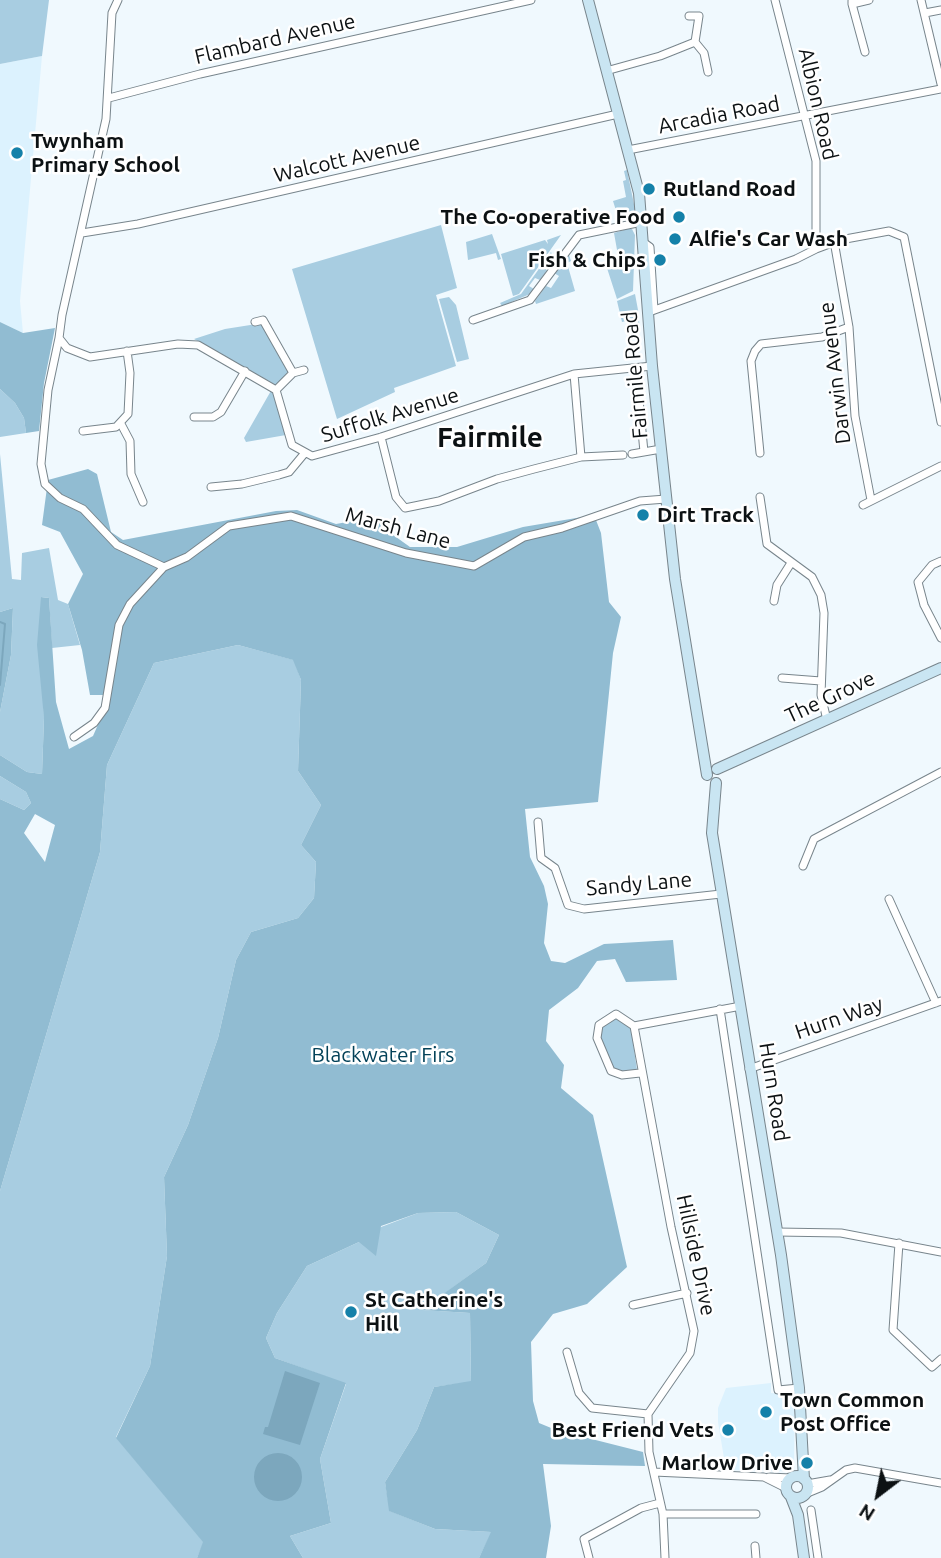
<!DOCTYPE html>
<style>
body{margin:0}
#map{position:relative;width:941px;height:1558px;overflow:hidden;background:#f0f9fe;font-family:Ubuntu,sans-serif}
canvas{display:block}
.north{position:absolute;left:843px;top:1460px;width:70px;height:70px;-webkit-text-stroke:5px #fff;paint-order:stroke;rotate:212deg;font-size:19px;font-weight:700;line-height:28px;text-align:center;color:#0c1113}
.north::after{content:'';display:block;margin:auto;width:24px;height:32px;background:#0c1113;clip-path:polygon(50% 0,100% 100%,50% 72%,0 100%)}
</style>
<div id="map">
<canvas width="941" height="1558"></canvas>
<div class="north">N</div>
</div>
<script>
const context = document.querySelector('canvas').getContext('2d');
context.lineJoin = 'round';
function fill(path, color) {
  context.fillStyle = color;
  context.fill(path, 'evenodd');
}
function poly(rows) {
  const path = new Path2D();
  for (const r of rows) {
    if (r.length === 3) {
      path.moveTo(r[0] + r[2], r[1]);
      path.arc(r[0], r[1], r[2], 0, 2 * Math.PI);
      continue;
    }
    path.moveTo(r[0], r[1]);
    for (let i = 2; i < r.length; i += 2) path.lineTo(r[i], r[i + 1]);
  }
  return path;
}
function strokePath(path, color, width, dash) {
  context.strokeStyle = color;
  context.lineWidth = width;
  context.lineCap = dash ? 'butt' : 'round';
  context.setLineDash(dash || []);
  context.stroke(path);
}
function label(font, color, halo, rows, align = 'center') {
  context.font = font + ' Ubuntu,sans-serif';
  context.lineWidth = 5;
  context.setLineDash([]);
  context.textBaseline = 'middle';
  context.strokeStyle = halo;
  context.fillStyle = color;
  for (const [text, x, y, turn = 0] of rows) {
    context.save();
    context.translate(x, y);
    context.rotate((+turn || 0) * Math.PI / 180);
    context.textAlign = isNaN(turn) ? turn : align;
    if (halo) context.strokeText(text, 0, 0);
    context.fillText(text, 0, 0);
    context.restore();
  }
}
fill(poly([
 [42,56,20,301,23,333,0,322,0,64],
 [771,1383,771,1393,795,1396,794,1465,791,1471,726,1470,718,1422,718,1408,726,1388]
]), '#dcf2fe');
fill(poly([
 [0,0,49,0,42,56,0,64],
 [627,170,635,209,631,216,619,220,613,201,626,197,623,181,626,180,624,171],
 [441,225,457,288,436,295,456,366,394,388,395,392,337,419,292,269],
 [627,229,632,229,635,235,633,291,617,299,606,265,619,261,614,233],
 [492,234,501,259,498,260,496,253,468,260,466,242],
 [561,235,519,294,513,296,501,254,545,240,548,244,547,240],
 [551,252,554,259,551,263,547,261,542,267,547,270,540,280,535,278,529,286,534,289,530,294,502,306,500,303,521,294],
 [569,255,571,261,567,263,575,291,536,304,535,301,546,286,551,288,559,276,554,273],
 [635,294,638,310,640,331,636,319,622,322,617,301],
 [449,297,456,305,469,359,457,362,439,299],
 [263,323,289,371,276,385,194,339,225,329],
 [0,389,15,403,24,418,26,433,0,437],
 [272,389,278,398,286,435,246,442,244,438],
 [0,454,12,579,21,580,22,553,49,548,58,600,68,604,80,645,52,648,49,598,41,597,44,718,42,774,27,772,0,755,0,712,11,655,13,608,0,612],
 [238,645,294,660,301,680,298,771,321,805,301,845,316,862,314,898,298,918,251,932,236,960,218,1038,188,1125,164,1177,167,1256,150,1366,116,1437,204,1542,197,1558,0,1558,0,1191,100,852,107,765,154,663],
 [0,776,26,792,31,803,24,810,0,799],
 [615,1017,631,1028,637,1070,621,1073,613,1069,599,1038,602,1026],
 [456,1212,499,1235,486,1263,422,1310,470,1313,471,1382,434,1387,417,1430,385,1482,390,1511,435,1529,492,1532,479,1558,303,1558,290,1536,331,1523,320,1459,346,1384,275,1358,266,1338,277,1313,307,1266,359,1242,381,1227,418,1213]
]), '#a8cde1');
fill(poly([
 [0,322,23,333,55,328,44,383,39,431,26,433,24,418,15,403,0,389],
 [88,469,97,474,111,532,123,540,276,511,297,510,336,524,375,517,382,527,410,547,457,547,523,527,594,515,601,533,609,602,621,617,613,653,598,802,525,809,530,857,544,886,548,904,544,943,551,961,565,963,604,944,673,940,677,980,626,982,615,959,597,961,578,988,549,1010,546,1041,564,1065,561,1088,593,1115,627,1267,587,1304,553,1314,531,1342,533,1401,539,1423,556,1430,643,1452,645,1466,543,1464,551,1526,546,1558,479,1558,491,1532,435,1529,389,1511,385,1482,417,1430,434,1387,471,1381,470,1313,421,1310,486,1263,499,1235,456,1212,418,1213,381,1226,376,1256,359,1242,307,1266,277,1313,266,1338,275,1358,346,1383,320,1459,331,1523,290,1536,303,1558,197,1558,203,1542,116,1438,150,1366,167,1256,164,1177,188,1125,218,1038,236,960,251,932,298,918,314,898,316,862,301,845,321,805,298,771,301,680,293,660,238,645,154,663,107,765,100,852,0,1191,0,799,24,810,31,803,26,792,0,776,0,755,27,772,42,774,44,718,37,645,41,597,49,598,56,702,69,749,93,736,111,695,90,695,82,650,68,604,83,574,60,532,42,525,48,480],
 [35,814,55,825,45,862,24,833],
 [13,608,11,655,0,712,0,612]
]), '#91bcd2');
fill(poly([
 [285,1371,320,1383,300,1445,263,1434,265,1427,268,1427],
 [278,1477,24]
]), '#7ca7bd');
strokePath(poly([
 [0,622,5,624,0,685]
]), '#7ca7bd', 2);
const street = poly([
 [118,0,112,13,106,119,62,315,59,338,67,348,90,357,178,344,198,345,276,390,292,445,312,456,381,437,574,374,652,366],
 [921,0,941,84],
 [852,1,852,4,869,0],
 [852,4,865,52],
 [925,13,941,10],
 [695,42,704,53,708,72],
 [606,71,660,56,695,42,699,16,689,16],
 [109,98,200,74,531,0],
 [628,150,941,89],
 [82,233,138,224,618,114],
 [834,241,849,327,855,416,871,500],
 [643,242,650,247,654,310],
 [816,249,840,240,889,231,904,237,941,422],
 [649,312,796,259,816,249,816,161,775,0],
 [473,320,530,300,579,235,642,222],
 [255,322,263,320,293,373,276,390],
 [59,338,48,390,41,464,45,484,60,498,83,509,117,545,164,567],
 [636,368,644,452],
 [293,373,304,370],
 [574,374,581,457],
 [194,417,213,417,221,412,245,371],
 [121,424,130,441,131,474,143,502],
 [83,431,116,427,128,414,130,373,127,351],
 [381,437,396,497,405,508,439,501,497,479,534,469,581,457,623,455],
 [760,453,751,361,755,351,761,344,822,337,849,327],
 [632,454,661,449],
 [211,487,242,484,279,475,289,472,304,454],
 [760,497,767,544,812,577,821,595,824,613,821,695,827,720],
 [863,505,941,466],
 [941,561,932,565,918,582,924,605,941,638],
 [774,601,777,585,791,563],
 [782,678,821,681],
 [74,737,94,723,105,708,119,625,130,604,164,567,187,557,229,526,291,516,406,553,474,566,524,537,562,528,640,501,666,499],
 [538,822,541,858,555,868,568,905,584,909,721,894],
 [803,866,814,839,941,772],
 [889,899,936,1003],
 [720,1009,778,1390,799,1388],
 [634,1026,616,1014,599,1025,597,1038,611,1071,622,1075,640,1073],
 [749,1069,941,1001],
 [777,1232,841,1233,941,1252],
 [899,1243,893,1330,932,1367,941,1359],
 [633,1305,687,1293],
 [567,1352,579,1393,592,1408,648,1414],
 [654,1472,764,1477,786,1488],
 [769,1477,791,1478],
 [807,1484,830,1480],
 [805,1494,822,1487,846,1470,855,1468,941,1483],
 [811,1510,818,1558],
 [663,1514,756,1514],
 [755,1546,756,1558],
 [589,1558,584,1539,641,1508,660,1503],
 [665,1558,663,1514,649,1452,648,1414,690,1353,694,1331,671,1227,634,1026,741,1006]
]);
const secondary = poly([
 [588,0,639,193,652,366,675,579,707,775],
 [717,769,941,668],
 [716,783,712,833,781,1255,799,1388,804,1479],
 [797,1487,11],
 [791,1497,798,1515,804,1558]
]);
strokePath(street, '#78858c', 9);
strokePath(secondary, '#78858c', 12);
strokePath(street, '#fff', 7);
strokePath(secondary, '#c9e5f2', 10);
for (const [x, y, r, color] of [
 [17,153,7,"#1581a9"],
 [649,189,7,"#1581a9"],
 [679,217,7,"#1581a9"],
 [675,239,7,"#1581a9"],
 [660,260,7,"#1581a9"],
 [643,515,7,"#1581a9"],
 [351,1312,7,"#1581a9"],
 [766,1412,7,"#1581a9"],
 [728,1430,7,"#1581a9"],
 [807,1463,7,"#1581a9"]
]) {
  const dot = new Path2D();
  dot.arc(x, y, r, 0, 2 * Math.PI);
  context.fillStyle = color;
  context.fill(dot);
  strokePath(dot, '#fff', 2.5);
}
label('21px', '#0c1113', '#fff', [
 ["Flambard Avenue",275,39,-13],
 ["Albion Road",818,104,77],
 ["Arcadia Road",719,115,-11],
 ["Walcott Avenue",347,159,-13],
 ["Darwin Avenue",835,373,-97],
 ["Fairmile Road",635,375,-95],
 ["Suffolk Avenue",390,415,-17],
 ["Marsh Lane",398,528,15],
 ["The Grove",830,697,-25],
 ["Sandy Lane",639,884,-5],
 ["Hurn Way",839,1018,-19],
 ["Hurn Road",774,1092,81],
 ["Hillside Drive",696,1255,78]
]);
label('bold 21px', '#0c1113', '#fff', [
 ["Twynham",31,141],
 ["Primary School",31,165],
 ["Rutland Road",663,189],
 ["The Co-operative Food",665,217,"right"],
 ["Alfie's Car Wash",689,239],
 ["Fish & Chips",646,260,"right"],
 ["Dirt Track",657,515],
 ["St Catherine's",365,1300],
 ["Hill",365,1324],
 ["Town Common",780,1400],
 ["Post Office",780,1424],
 ["Best Friend Vets",714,1430,"right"],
 ["Marlow Drive",793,1463,"right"]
], 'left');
label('21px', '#034158', '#fff', [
 ["Blackwater Firs",383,1055]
]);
label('bold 28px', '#0c1113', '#fff', [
 ["Fairmile",490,438]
]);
</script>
